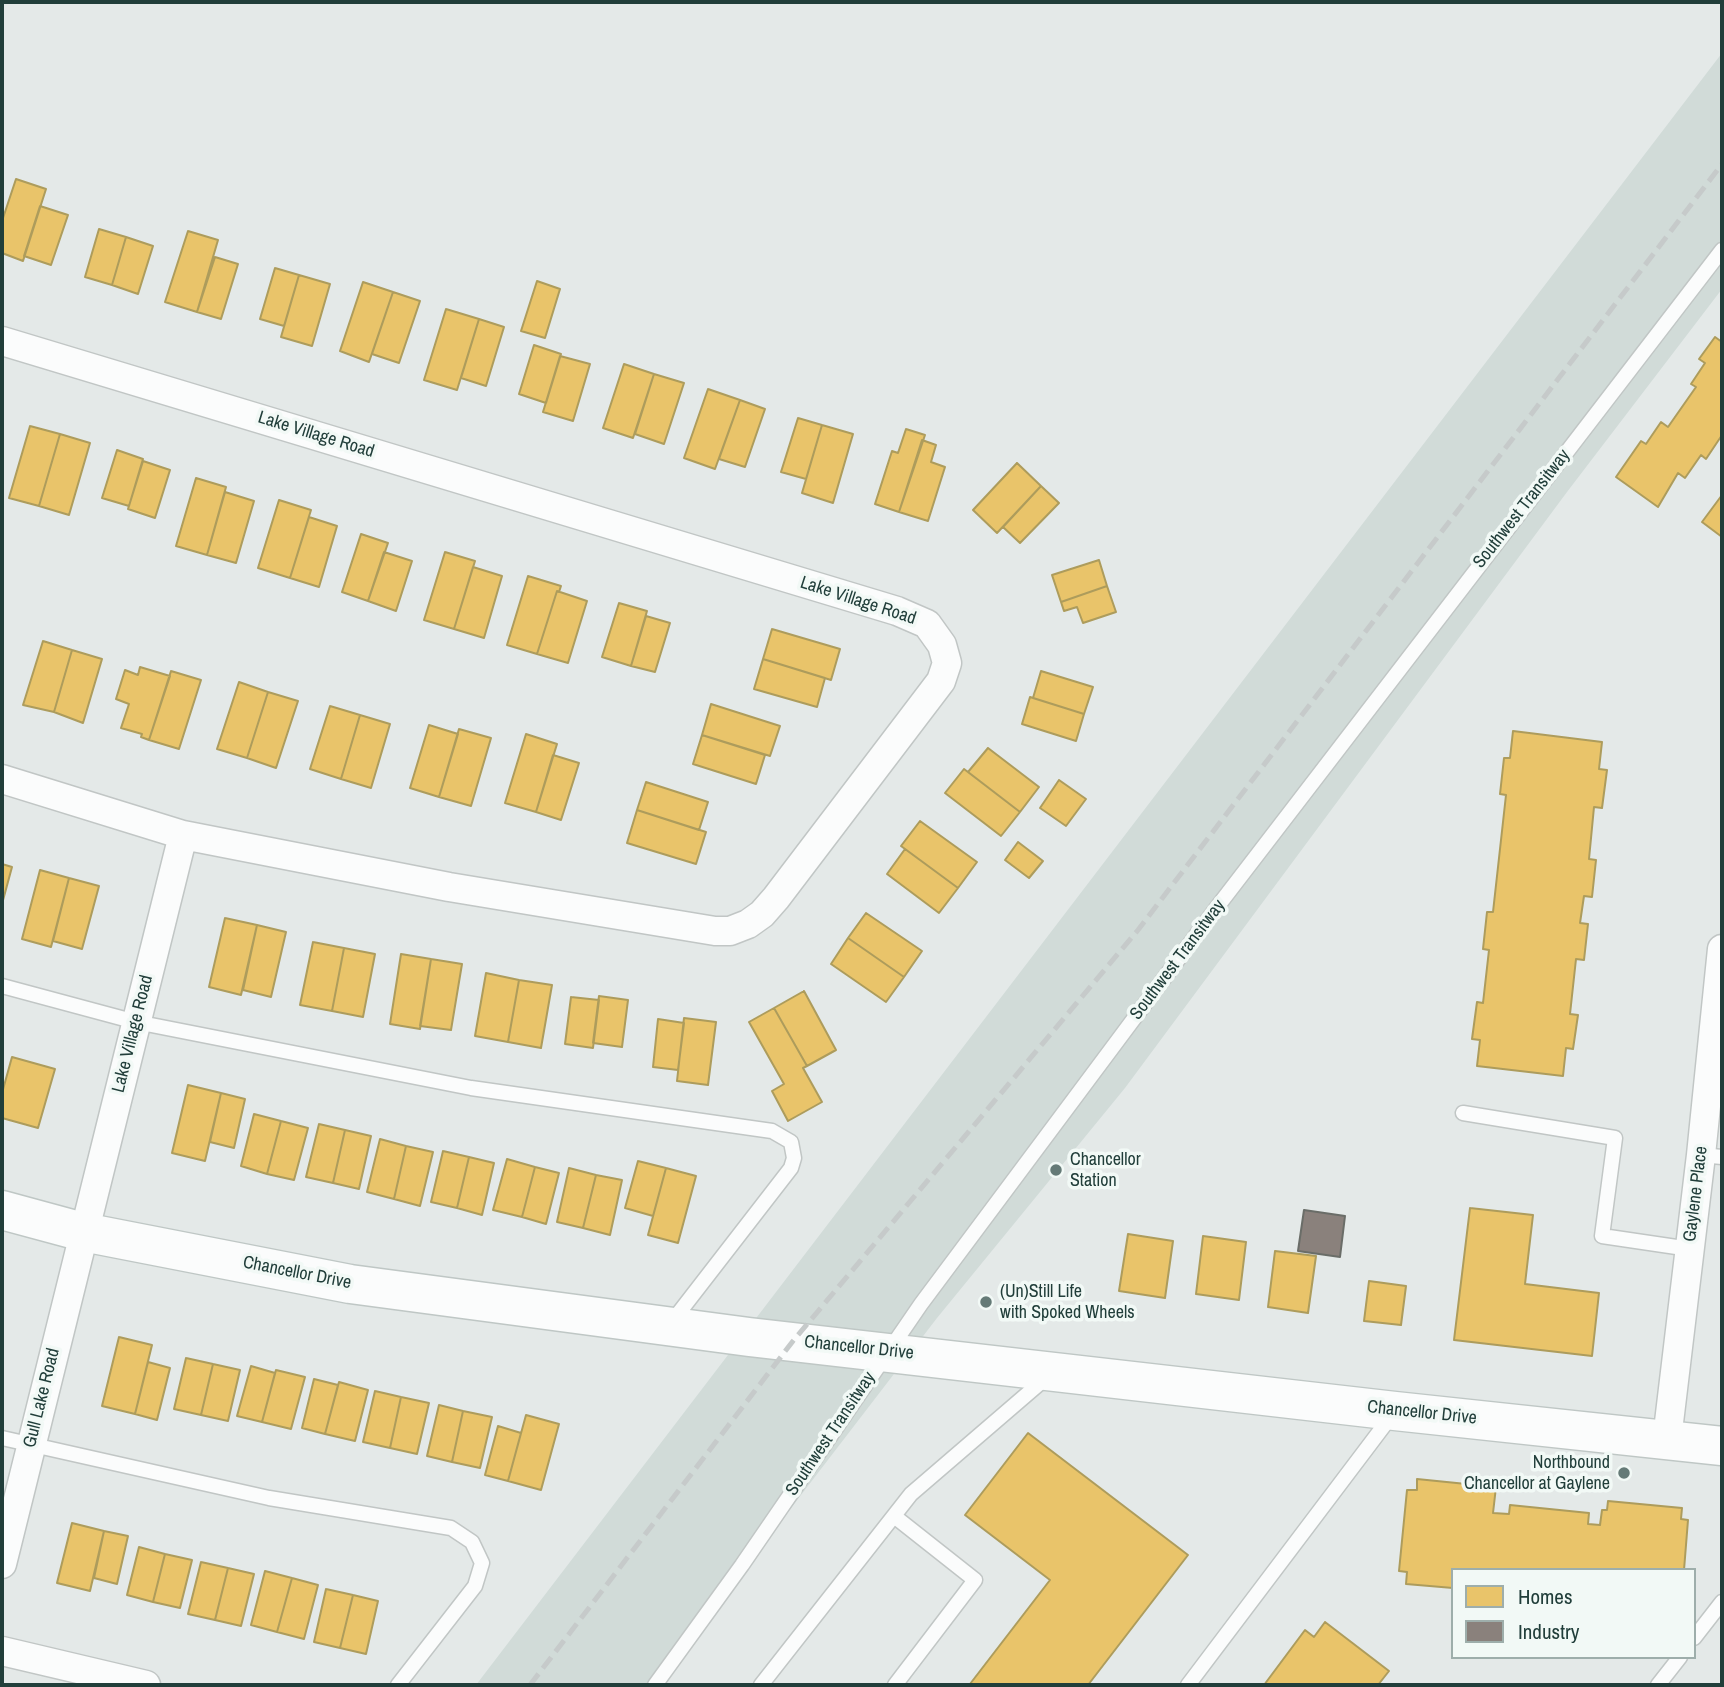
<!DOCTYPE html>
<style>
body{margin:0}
#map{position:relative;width:1724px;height:1687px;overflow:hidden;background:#e4e9e8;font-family:"Archivo Narrow",sans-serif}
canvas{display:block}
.frame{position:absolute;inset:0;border:4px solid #213e3a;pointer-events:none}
.legend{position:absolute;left:1451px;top:1568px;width:245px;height:91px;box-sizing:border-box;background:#f2f9f6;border:2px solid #9eaeab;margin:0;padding:9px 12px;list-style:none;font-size:21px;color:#213e3a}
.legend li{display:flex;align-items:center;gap:14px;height:35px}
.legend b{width:35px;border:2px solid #9eaeab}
</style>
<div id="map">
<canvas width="1724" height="1687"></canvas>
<div class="frame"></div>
<ul class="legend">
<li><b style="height:19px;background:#e9c46a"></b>Homes</li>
<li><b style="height:19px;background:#8a817c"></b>Industry</li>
</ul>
</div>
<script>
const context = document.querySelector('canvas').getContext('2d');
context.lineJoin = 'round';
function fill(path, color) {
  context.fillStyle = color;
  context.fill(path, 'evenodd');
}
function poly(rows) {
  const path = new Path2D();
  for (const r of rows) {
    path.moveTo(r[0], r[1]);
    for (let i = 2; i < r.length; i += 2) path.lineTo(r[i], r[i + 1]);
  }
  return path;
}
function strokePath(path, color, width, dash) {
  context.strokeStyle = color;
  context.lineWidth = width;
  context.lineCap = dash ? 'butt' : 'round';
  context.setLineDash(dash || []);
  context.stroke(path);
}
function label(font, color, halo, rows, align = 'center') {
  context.font = font + ' "Archivo Narrow",sans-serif';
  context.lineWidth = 7;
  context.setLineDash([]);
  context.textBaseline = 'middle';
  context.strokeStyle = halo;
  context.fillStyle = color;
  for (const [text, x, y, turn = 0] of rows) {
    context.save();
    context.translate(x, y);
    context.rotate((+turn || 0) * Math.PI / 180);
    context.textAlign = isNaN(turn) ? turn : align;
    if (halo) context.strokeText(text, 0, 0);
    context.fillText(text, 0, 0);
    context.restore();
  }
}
fill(poly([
 [1722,53,1722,289,1567,492,1125,1088,937,1318,655,1685,476,1685]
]), '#d1dbd8');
const homes = poly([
 [16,179,46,189,23,261,2,253,2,221,16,179],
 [40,206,68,215,51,265,24,256,40,206],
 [99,229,126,237,112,285,85,277,99,229],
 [188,231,218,240,197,312,165,302,188,231],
 [126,237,153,246,138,294,112,285,126,237],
 [215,257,238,264,221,319,197,312,215,257],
 [275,268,299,275,284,326,260,319,275,268],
 [299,275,330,284,312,346,281,337,299,275],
 [537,281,560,289,545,338,521,331,537,281],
 [363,282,393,292,369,362,340,351,363,282],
 [393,292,420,301,399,363,372,354,393,292],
 [446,309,479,319,457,390,424,380,446,309],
 [479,319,504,327,486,386,461,378,479,319],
 [1715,337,1722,342,1722,435,1706,459,1701,455,1685,478,1678,473,1658,507,1616,477,1641,441,1646,444,1661,422,1668,427,1696,387,1691,384,1705,363,1699,359,1715,337],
 [534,345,561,354,546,403,519,394,534,345],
 [560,356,590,364,573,421,543,412,560,356],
 [624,364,654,374,633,438,603,428,624,364],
 [654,374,684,383,664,444,635,434,654,374],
 [708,389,740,400,715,469,684,458,708,389],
 [740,400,765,409,745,467,719,459,740,400],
 [798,418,822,425,806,479,781,472,798,418],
 [822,425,853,434,833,503,802,493,822,425],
 [30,426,60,434,39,506,9,498,30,426],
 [906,429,925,435,899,512,875,504,892,451,898,453,906,429],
 [60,434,90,443,69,515,39,506,60,434],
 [922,440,936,445,931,462,945,467,928,521,899,512,922,440],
 [117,450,143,459,129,506,102,498,117,450],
 [143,461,170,470,155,518,128,509,143,461],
 [1017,463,1041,486,997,533,973,510,1017,463],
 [196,478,226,487,207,555,176,546,196,478],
 [1041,486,1059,503,1020,543,1003,527,1041,486],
 [225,492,254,501,236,563,207,555,225,492],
 [1722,495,1722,537,1702,522,1722,495],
 [279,500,311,510,290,578,258,568,279,500],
 [309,517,337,526,319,587,290,578,309,517],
 [361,534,388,543,368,601,342,592,361,534],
 [384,552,412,561,396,611,368,601,384,552],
 [445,552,475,561,454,629,424,620,445,552],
 [1099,560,1107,586,1061,602,1052,575,1099,560],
 [473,567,502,576,484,638,454,629,473,567],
 [528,576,561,586,559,592,557,591,537,654,507,645,528,576],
 [1107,586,1116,612,1083,623,1077,607,1064,611,1061,602,1107,586],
 [557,591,587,601,568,663,537,654,557,591],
 [619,603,647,611,631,666,602,657,619,603],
 [646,616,670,623,655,672,631,666,646,616],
 [772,629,840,649,831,680,763,659,772,629],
 [43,641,72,650,54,712,23,705,43,641],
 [72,650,102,659,83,723,54,712,72,650],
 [763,659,825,678,817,707,754,689,763,659],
 [140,667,170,676,149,740,141,737,142,734,121,728,129,704,116,699,125,670,138,675,140,667],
 [171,671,201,680,179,749,149,740,171,671],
 [1041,671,1093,687,1084,714,1033,698,1041,671],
 [239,682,268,692,247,758,217,749,239,682],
 [268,692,298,701,276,768,247,758,268,692],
 [1030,697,1084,714,1076,741,1022,724,1030,697],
 [711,704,780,726,770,756,702,735,711,704],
 [330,706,360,715,341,779,310,769,330,706],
 [360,715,390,724,371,788,341,779,360,715],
 [429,725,458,734,439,797,410,788,429,725],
 [459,729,491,738,471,806,439,797,459,729],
 [1513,731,1602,742,1599,769,1607,770,1602,808,1594,807,1589,859,1596,860,1592,897,1584,896,1580,923,1588,924,1584,960,1576,959,1570,1014,1578,1015,1573,1049,1566,1048,1563,1076,1477,1066,1480,1040,1472,1039,1477,1002,1483,1003,1489,950,1483,949,1487,912,1493,912,1506,795,1500,794,1504,758,1510,758,1513,731],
 [526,734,557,744,536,812,505,803,526,734],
 [702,735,765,755,756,784,693,764,702,735],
 [988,748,1039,787,1020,812,968,772,988,748],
 [553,755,579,763,561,820,536,812,553,755],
 [964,769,1020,812,1001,836,945,793,964,769],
 [1059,780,1086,799,1066,826,1040,808,1059,780],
 [646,782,708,802,699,830,637,810,646,782],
 [637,810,706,832,696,864,627,843,637,810],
 [920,821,977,862,958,888,901,846,920,821],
 [1018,842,1043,861,1029,878,1005,860,1018,842],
 [905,849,958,888,939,913,887,874,905,849],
 [2,864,12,867,2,904,2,864],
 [40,870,69,878,51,947,22,939,40,870],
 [69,878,99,886,82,949,53,941,69,878],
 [866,913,922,951,904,977,848,938,866,913],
 [225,918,257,925,241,995,209,987,225,918],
 [257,925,286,932,271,997,243,990,257,925],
 [848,938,904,977,886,1002,831,964,848,938],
 [313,942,344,948,332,1011,300,1005,313,942],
 [344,948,375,954,363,1017,332,1011,344,948],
 [401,954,431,959,420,1029,390,1024,401,954],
 [431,959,462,964,451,1030,420,1026,431,959],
 [486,973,519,980,508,1042,475,1036,486,973],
 [519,980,552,985,541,1048,508,1042,519,980],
 [804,991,836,1050,807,1066,774,1008,804,991],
 [599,996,628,1000,622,1047,593,1043,599,996],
 [571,997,599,1000,593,1048,565,1044,571,997],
 [774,1008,807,1066,803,1068,822,1102,788,1121,772,1091,784,1084,749,1022,774,1008],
 [684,1018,716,1022,708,1085,677,1081,684,1018],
 [658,1019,684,1023,678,1070,653,1067,658,1019],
 [12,1057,55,1069,38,1128,2,1118,2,1093,12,1057],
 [188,1085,221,1093,205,1161,172,1153,188,1085],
 [221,1093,245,1099,234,1148,210,1142,221,1093],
 [254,1114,281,1121,267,1174,241,1166,254,1114],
 [281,1121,308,1128,294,1180,267,1174,281,1121],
 [319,1124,345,1130,333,1183,306,1177,319,1124],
 [345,1130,371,1136,359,1189,333,1183,345,1130],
 [380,1139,406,1146,394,1199,367,1192,380,1139],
 [406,1146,433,1152,420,1206,394,1199,406,1146],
 [443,1151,469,1157,457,1208,431,1202,443,1151],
 [469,1157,494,1163,482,1215,457,1208,469,1157],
 [507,1159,535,1167,522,1217,493,1210,507,1159],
 [638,1161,666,1168,653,1216,625,1208,638,1161],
 [535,1167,559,1173,546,1224,522,1217,535,1167],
 [569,1168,596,1175,583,1228,557,1222,569,1168],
 [666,1168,696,1176,678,1243,648,1235,666,1168],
 [596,1175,622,1180,610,1235,583,1228,596,1175],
 [1470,1208,1533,1215,1525,1284,1599,1293,1592,1356,1454,1340,1470,1208],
 [1128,1234,1173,1241,1165,1298,1119,1291,1128,1234],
 [1203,1236,1246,1242,1239,1300,1196,1294,1203,1236],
 [1275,1251,1316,1256,1308,1313,1268,1307,1275,1251],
 [1369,1281,1406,1286,1401,1325,1364,1321,1369,1281],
 [119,1337,152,1345,135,1414,102,1406,119,1337],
 [186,1358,213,1364,201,1415,174,1409,186,1358],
 [148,1362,170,1368,157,1420,135,1414,148,1362],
 [213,1364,240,1370,228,1421,201,1415,213,1364],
 [251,1366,275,1373,262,1422,237,1416,251,1366],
 [276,1370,305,1377,291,1429,262,1422,276,1370],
 [314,1379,338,1385,325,1434,302,1428,314,1379],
 [339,1382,368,1390,355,1441,325,1434,339,1382],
 [375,1391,401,1397,390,1448,363,1442,375,1391],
 [401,1397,429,1403,417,1454,390,1448,401,1397],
 [439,1405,463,1411,452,1462,427,1456,439,1405],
 [463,1411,492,1417,480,1468,452,1462,463,1411],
 [526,1415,559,1424,541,1490,508,1481,526,1415],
 [498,1426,521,1433,508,1481,485,1475,498,1426],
 [1028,1433,1188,1555,1088,1685,970,1684,1050,1580,965,1515,1028,1433],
 [1417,1479,1496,1487,1493,1513,1509,1514,1510,1505,1589,1513,1588,1524,1600,1525,1602,1510,1607,1510,1608,1501,1682,1508,1681,1519,1688,1520,1684,1570,1453,1570,1453,1588,1406,1584,1407,1572,1399,1571,1407,1490,1417,1490,1417,1479],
 [72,1523,104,1531,90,1591,57,1583,72,1523],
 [104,1531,128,1536,117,1584,94,1578,104,1531],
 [139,1547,165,1554,153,1602,127,1595,139,1547],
 [165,1554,192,1560,180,1608,153,1602,165,1554],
 [201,1562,228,1568,215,1620,188,1614,201,1562],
 [228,1568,254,1574,241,1626,215,1620,228,1568],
 [265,1571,292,1578,277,1632,251,1625,265,1571],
 [292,1578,318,1585,304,1639,277,1632,292,1578],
 [326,1589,353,1595,340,1648,314,1642,326,1589],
 [353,1595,378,1601,366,1654,340,1648,353,1595],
 [1325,1622,1389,1671,1378,1685,1264,1685,1305,1630,1314,1637,1325,1622]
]);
fill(homes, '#e9c46a');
strokePath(homes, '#ad9c5c', 2);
const industry = poly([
 [1304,1210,1345,1216,1340,1257,1298,1251,1304,1210]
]);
fill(industry, '#8a817c');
strokePath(industry, '#6a6d68', 2);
const lane = poly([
 [2,986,136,1022,471,1088,772,1131,791,1142,794,1158,791,1168,671,1323],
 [1463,1113,1615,1138,1602,1236,1690,1249],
 [1701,1155,1722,1157],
 [2,1438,269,1498,451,1528,472,1542,482,1563,475,1586,398,1685],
 [894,1516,975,1580,895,1685],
 [1694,1638,1722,1602],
 [655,1685,742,1565,921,1304,1221,902,1722,250],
 [761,1685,911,1494,1047,1377],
 [1188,1685,1392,1415],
 [1658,1685,1680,1657]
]);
const street = poly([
 [2,341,897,611,927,624,942,645,947,663,941,681,776,898,762,914,748,924,730,931,715,931,449,887,183,835,2,1564],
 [2,779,183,835],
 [1667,1439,1701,1155,1722,949],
 [2,1651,146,1685]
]);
const secondary = poly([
 [2,1210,83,1232,350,1284,749,1337,1395,1411,1722,1446]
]);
strokePath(lane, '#c1c6c5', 17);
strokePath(street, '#c1c6c5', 31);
strokePath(secondary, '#bfc7c5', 41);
strokePath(lane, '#fbfcfc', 14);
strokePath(street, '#fbfcfc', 28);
strokePath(secondary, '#fbfcfc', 38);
strokePath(poly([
 [530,1685,793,1341,1138,930,1722,164]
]), '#c6caca', 5, [14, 7]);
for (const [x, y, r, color] of [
 [1056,1170,7,"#657a77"],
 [986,1302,7,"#657a77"],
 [1624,1473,7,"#657a77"]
]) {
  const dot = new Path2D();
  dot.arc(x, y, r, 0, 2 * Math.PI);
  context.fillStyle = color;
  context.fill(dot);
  strokePath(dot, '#f2f9f6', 2.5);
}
label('18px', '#213e3a', '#f2f9f6', [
 ["Lake Village Road",316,435,17],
 ["Southwest Transitway",1522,509,-52],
 ["Lake Village Road",858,601,18],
 ["Southwest Transitway",1178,960,-53],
 ["Lake Village Road",133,1034,-76],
 ["Gaylene Place",1696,1194,-83],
 ["Chancellor Drive",297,1273,11],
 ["Chancellor Drive",859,1348,6],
 ["Gull Lake Road",42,1398,-76],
 ["Chancellor Drive",1422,1413,6],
 ["Southwest Transitway",831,1434,-56]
]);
label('18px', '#213e3a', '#f2f9f6', [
 ["Chancellor",1070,1160],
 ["Station",1070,1181],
 ["(Un)Still Life",1000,1292],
 ["with Spoked Wheels",1000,1313],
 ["Northbound",1610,1463,"right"],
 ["Chancellor at Gaylene",1610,1484,"right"]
], 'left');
</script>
